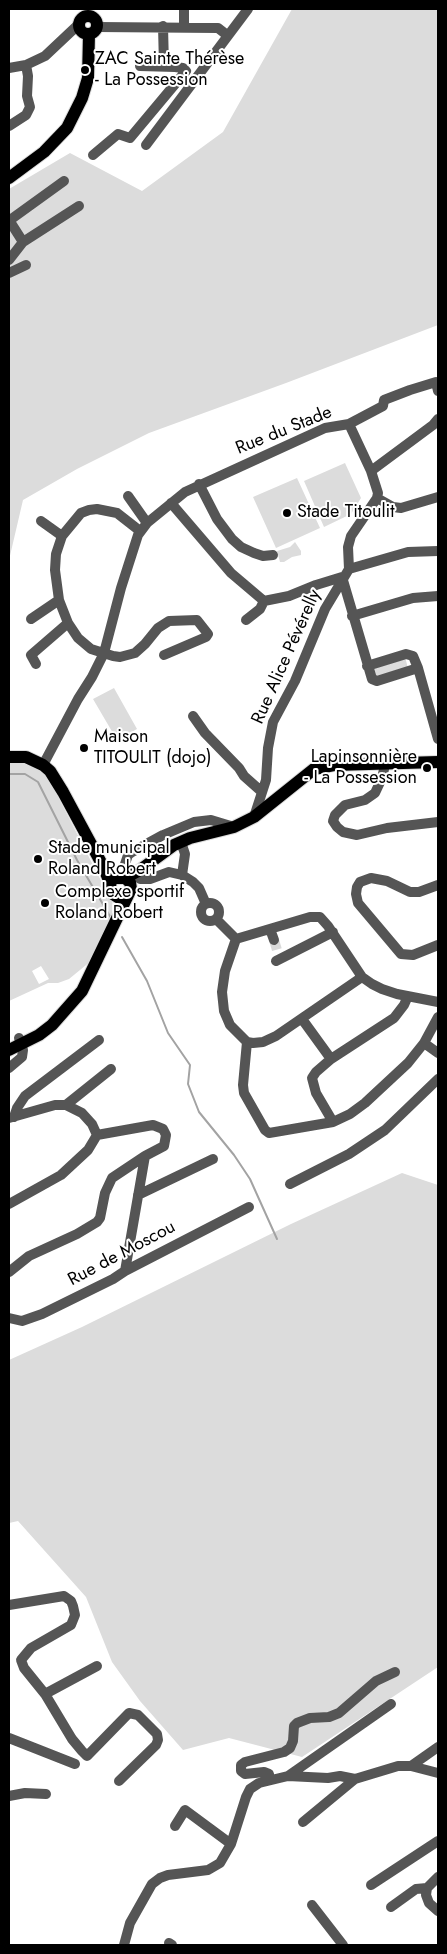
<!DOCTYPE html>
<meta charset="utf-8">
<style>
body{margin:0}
#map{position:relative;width:447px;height:1954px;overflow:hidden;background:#fff;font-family:Jost,sans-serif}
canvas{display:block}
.frame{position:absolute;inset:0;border:10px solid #000;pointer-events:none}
</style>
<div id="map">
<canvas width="447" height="1954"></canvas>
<div class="frame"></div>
</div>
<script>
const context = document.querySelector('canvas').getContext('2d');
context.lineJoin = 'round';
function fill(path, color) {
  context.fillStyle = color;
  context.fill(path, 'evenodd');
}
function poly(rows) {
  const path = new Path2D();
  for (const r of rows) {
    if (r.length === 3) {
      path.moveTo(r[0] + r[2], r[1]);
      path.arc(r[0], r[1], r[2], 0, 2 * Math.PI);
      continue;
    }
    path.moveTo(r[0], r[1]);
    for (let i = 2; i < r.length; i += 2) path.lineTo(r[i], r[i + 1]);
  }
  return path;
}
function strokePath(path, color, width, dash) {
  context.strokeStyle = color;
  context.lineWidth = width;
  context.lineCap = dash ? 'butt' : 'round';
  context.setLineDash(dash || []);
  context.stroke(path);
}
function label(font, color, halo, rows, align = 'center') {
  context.font = font + ' Jost,sans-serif';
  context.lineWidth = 4;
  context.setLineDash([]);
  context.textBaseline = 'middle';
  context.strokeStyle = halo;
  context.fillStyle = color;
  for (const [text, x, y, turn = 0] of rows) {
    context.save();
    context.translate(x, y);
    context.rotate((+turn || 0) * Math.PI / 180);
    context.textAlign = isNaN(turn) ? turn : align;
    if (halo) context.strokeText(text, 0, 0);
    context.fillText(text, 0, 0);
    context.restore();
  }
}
fill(poly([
 [292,9,438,9,438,325,286,383,149,433,77,469,23,500,9,560,9,189,70,153,142,191,223,132],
 [345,463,361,498,351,514,324,527,304,481],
 [297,478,320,528,276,548,253,497],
 [295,542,301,551,301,555,292,557,284,562,280,562,277,551,290,547],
 [405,657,408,668,376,679,372,668],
 [114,688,137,729,117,740,93,699],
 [9,762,31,764,41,769,49,779,114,906,112,914,91,961,69,979,58,983,48,983,9,1001],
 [41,966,49,979,39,984,32,971],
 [402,1173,438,1185,438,1667,302,1757,229,1738,183,1750,140,1701,112,1662,86,1597,18,1521,9,1523,9,1360,82,1327,291,1224]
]), '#dcdcdc');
strokePath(poly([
 [9,774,25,774,38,782,77,860,111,918],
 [122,937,147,981,168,1033,190,1065,188,1084,199,1112,234,1155,250,1179,277,1239]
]), '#a3a3a3', 2);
strokePath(poly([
 [274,940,277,950]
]), '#d9d9d9', 10, [10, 5]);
const major = poly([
 [88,25,9],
 [9,178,44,152,67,128,82,98,88,78,89,34],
 [9,757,26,757,43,765,50,771,63,792,104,868,110,883],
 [125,878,140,870,174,845,190,838,234,827,254,817,314,769,334,765,438,762],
 [9,1050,39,1035,52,1025,82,991,131,889,130,882,125,878,114,878,110,883,111,893,119,898,126,896]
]);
strokePath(major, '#dbdbdb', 14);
strokePath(poly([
 [163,26,164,66],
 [97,27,218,28,227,35],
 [184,27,184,9],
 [9,68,26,65,45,56,79,24],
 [9,126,26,115,30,107,27,96,28,76,26,65],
 [146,145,248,9],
 [93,155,118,134,130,138,186,71,183,68,175,67,140,66],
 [9,220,23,242,9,260],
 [10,220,64,181],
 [23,242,79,206],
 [9,273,26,265],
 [349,424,383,406,384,400,410,390,436,382,438,391],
 [371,471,433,425,438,419],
 [199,484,217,519,232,539,241,547,254,553,263,556,273,555],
 [128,496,147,523],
 [377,498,393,507,401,508,438,497],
 [171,503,231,573,264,601],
 [41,521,62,536],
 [140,531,117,513,97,509,89,510,81,513,62,536,56,554,55,570,59,600,68,623,78,638,91,649,113,656,120,657,135,653,145,644,158,628,169,621,197,620,208,634,206,637,164,655],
 [349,569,408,552,438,551],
 [342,577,372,679,377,681,418,668],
 [352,616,413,598,438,596],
 [31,619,59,600],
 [246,620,260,609,264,601,289,596,316,585,342,577],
 [36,664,31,655,68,623],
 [367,666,406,654,413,656,418,668,438,739],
 [193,716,205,733,239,768,244,776,262,792],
 [43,765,78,699,92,677,104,653,121,588,138,535,147,523,185,492,325,428,349,424,371,471,378,493,377,498,351,536,348,547,349,569],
 [385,765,382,778,375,793,365,800,345,805,335,815,333,821,337,827,343,832,357,835,387,828,438,822],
 [254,817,266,780,268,748,273,722,295,681,325,609,349,569],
 [181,842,185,854,182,875],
 [125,864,128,855,132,852,163,835,194,822,211,820,234,827],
 [140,879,150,879,169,872,182,875,193,882,199,888,206,904],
 [438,885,419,892,410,892,387,881,371,878,360,882,357,887,356,894,358,903,401,954,413,955,438,945],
 [210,912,9],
 [216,919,236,939],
 [270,929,274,940],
 [236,939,225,971,222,992,224,1011,230,1025,247,1042,253,1043,263,1042,276,1036,362,977],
 [236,939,310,917,320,917,328,926,362,977,372,984,382,989,397,994,438,1002],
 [276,961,333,932],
 [302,1019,331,1059],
 [247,1042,243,1085,244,1093,265,1130,269,1133,275,1132,333,1122,350,1114,365,1103,408,1063,424,1043,438,1017],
 [424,1043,438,1053],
 [9,1068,22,1057,23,1050,19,1038],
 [66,1105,111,1069],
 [14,1117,17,1108,25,1096,99,1040],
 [9,1118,55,1105,66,1105,82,1113,92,1124,97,1135],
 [333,1122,316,1093,312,1078,316,1072,331,1059,394,1018,404,1005,408,996],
 [290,1184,349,1154,385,1130,438,1079],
 [138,1195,213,1159],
 [9,1204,61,1175,88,1150,97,1135],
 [125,1271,145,1156],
 [9,1272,29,1256,77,1234,97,1222,100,1218,105,1193,112,1178,145,1156,164,1146,166,1135,163,1129,153,1125,97,1135],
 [9,1318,22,1321,42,1314,113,1279,125,1271,249,1207],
 [9,1605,64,1596,71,1601,73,1606,75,1615,71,1625,31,1648,21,1660,24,1668,45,1694,72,1739,82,1751,87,1756,129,1713,138,1715,157,1734,158,1740,156,1745,119,1781],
 [45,1694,97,1666],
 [9,1738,75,1764],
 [411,1766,438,1747],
 [288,1776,391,1704],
 [270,1780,269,1774,264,1772,245,1774,241,1771,241,1765,245,1762,284,1752,290,1748,293,1741,294,1726,297,1723,310,1718,329,1717,339,1713,376,1681,395,1672],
 [9,1796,25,1793,46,1794],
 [303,1822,355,1779],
 [175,1826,185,1810,231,1844],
 [438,1877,427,1888,426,1895,429,1903,438,1911],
 [371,1885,438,1841],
 [312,1905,343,1945],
 [391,1907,416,1889,427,1888],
 [169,1943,172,1945],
 [124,1945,130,1923,152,1884,160,1878,168,1875,208,1870,220,1863,231,1844,246,1797,250,1789,259,1783,288,1776,328,1778,340,1776,355,1779,398,1766,411,1766,438,1773]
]), '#555', 10);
strokePath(major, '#000', 12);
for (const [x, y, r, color] of [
 [85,70,5,"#000"],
 [287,513,5,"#000"],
 [84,748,5,"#000"],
 [427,768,5,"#000"],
 [38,859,5,"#000"],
 [45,903,5,"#000"]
]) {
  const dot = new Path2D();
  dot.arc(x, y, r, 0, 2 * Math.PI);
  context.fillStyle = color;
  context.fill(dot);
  strokePath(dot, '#fff', 2);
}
label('18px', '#000', '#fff', [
 ["ZAC Sainte Thérèse",95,60],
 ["- La Possession",95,81],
 ["Stade Titoulit",297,513],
 ["Maison",94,738],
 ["TITOULIT (dojo)",94,759],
 ["Lapinsonnière",417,758,"right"],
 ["- La Possession",417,779,"right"],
 ["Stade municipal",48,849],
 ["Roland Robert",48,870],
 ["Complexe sportif",55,893],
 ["Roland Robert",55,914]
], 'left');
label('18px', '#000', '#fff', [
 ["Rue du Stade",284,431,-22],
 ["Rue Alice Pévérelly",287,657,-66],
 ["Rue de Moscou",122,1254,-28]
]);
</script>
